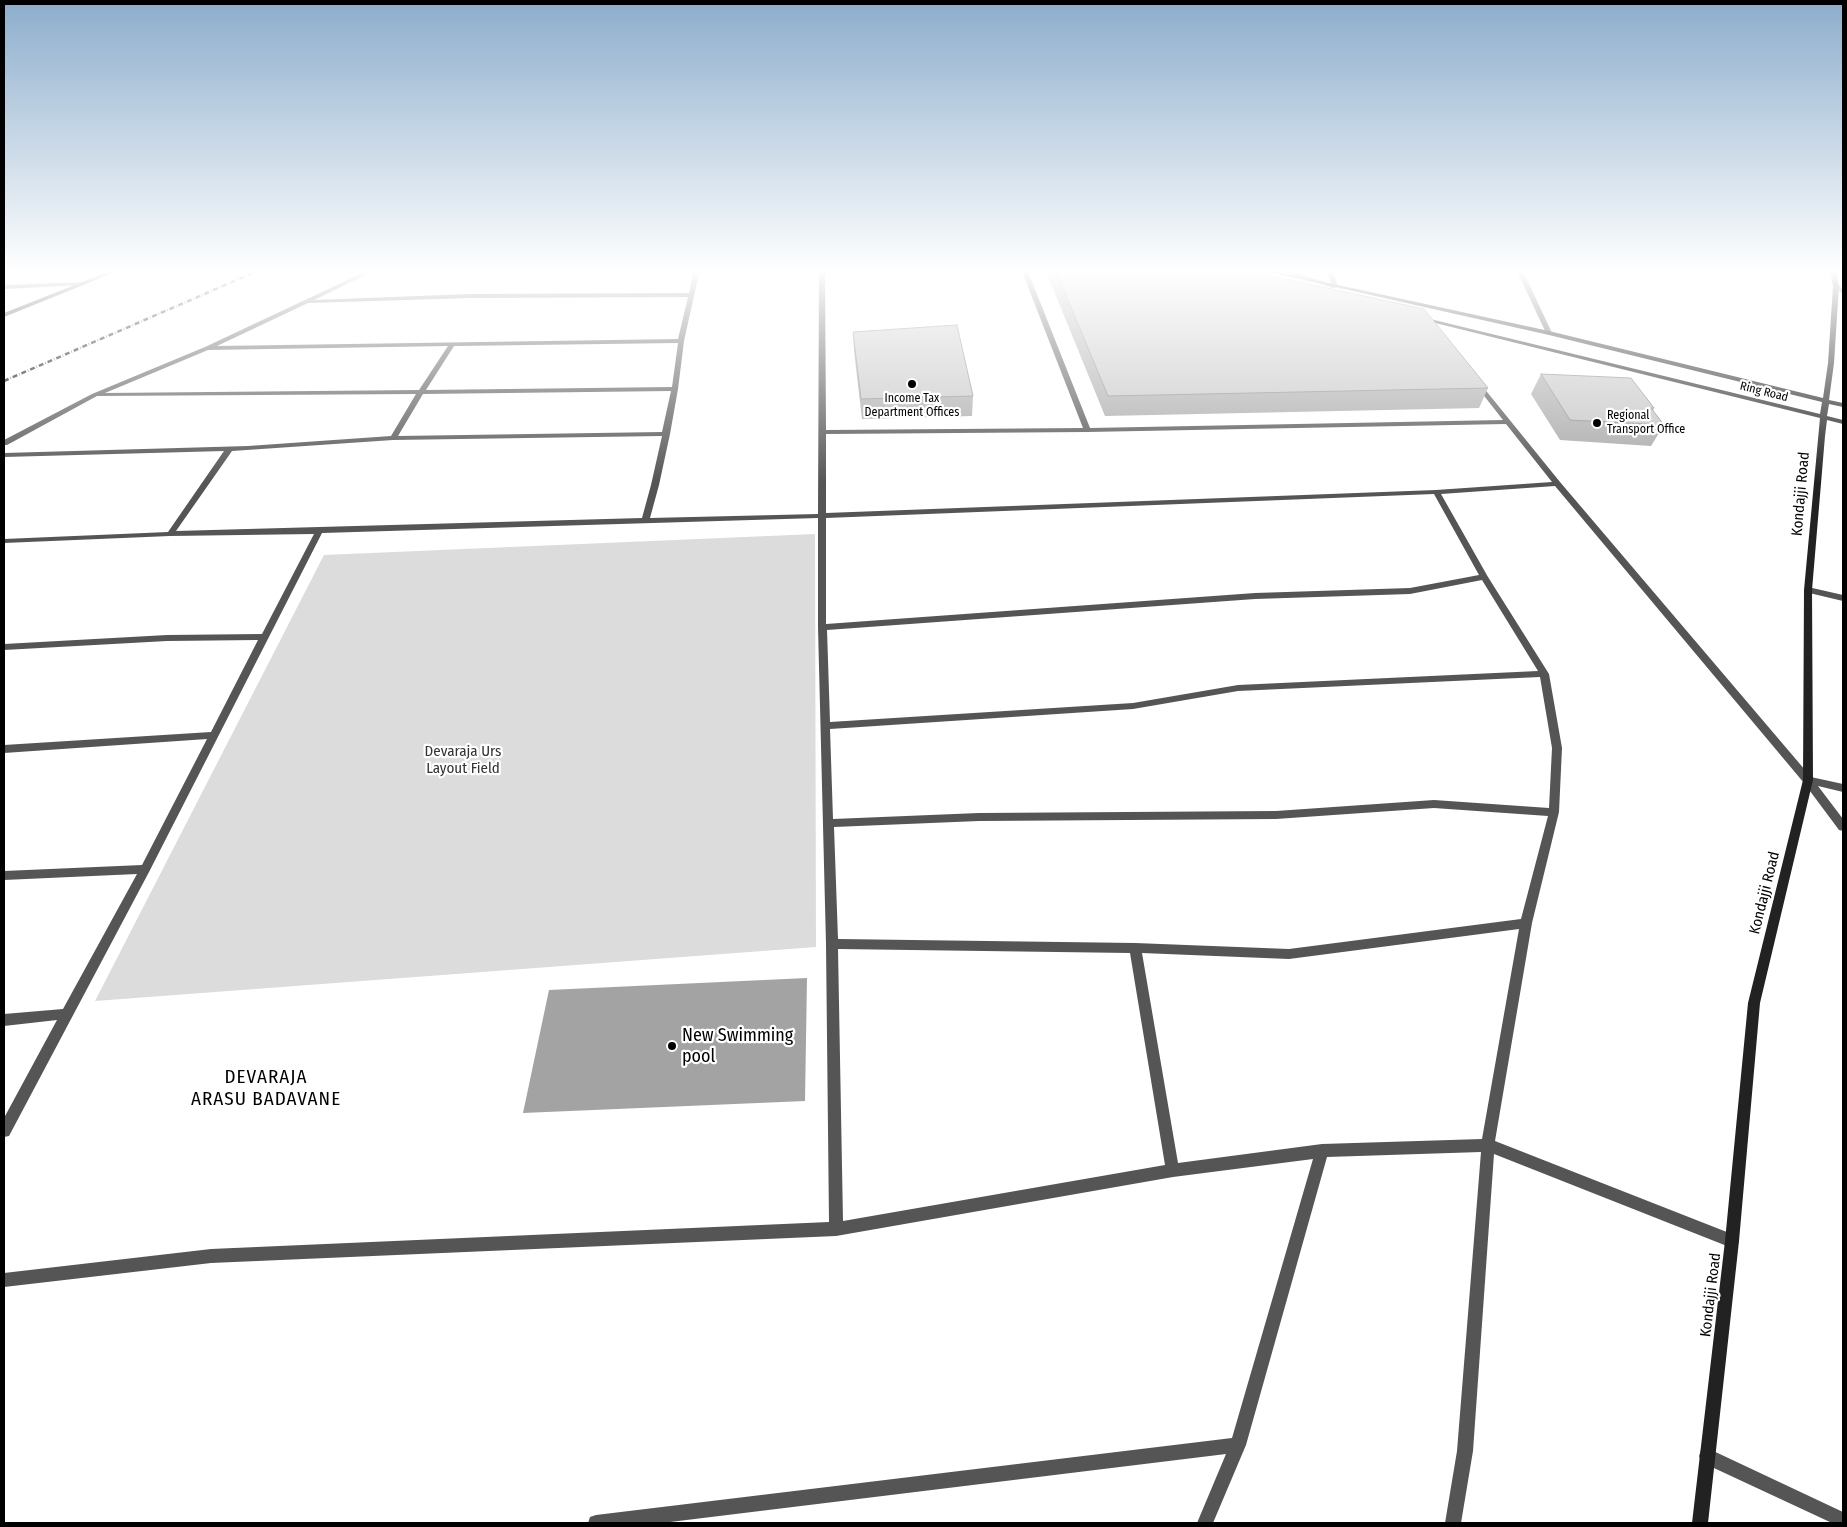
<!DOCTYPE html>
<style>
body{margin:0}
#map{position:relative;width:1847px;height:1527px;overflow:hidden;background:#fff;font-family:"Fira Sans Condensed",sans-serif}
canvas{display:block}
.frame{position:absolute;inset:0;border:5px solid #000;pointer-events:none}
</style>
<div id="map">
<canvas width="1847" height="1527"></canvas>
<div class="frame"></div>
</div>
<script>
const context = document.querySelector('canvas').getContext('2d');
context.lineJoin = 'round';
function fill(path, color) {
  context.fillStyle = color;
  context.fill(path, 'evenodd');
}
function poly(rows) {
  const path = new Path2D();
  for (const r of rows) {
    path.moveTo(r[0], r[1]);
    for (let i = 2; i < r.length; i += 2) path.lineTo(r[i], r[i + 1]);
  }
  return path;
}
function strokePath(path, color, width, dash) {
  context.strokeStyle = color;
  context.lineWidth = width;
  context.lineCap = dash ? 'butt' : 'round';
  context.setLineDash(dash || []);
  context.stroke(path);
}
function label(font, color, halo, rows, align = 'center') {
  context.font = font + ' "Fira Sans Condensed",sans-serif';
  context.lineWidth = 4.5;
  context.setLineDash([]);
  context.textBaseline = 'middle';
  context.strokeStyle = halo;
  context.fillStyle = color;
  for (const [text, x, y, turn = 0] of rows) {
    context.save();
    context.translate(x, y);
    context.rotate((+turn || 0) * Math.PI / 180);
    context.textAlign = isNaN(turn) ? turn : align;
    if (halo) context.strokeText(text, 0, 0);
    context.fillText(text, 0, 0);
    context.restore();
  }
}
fill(poly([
 [815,534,816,947,95,1001,324,555]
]), '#dcdcdc');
fill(poly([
 [807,978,805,1101,523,1113,549,990]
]), '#a3a3a3');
fill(poly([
 [371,269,378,269,314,300,470,294,689,293,694,269,700,269,684,341,678,389,670,434,659,485,650,518,818,514,819,269,825,269,826,430,1083,428,1021,269,1027,269,1090,428,1503,420,1474,383,1479,382,1560,482,1811,777,1843,784,1843,792,1818,786,1843,819,1843,831,1839,830,1804,783,1555,486,1441,494,1488,577,1549,674,1562,748,1559,812,1532,923,1495,1141,1737,1236,1739,1241,1737,1246,1732,1248,1494,1154,1473,1451,1461,1523,1445,1523,1457,1451,1481,1152,1327,1157,1246,1445,1213,1523,1197,1523,1226,1454,662,1523,588,1523,590,1517,596,1515,1232,1438,1313,1159,1173,1177,836,1236,211,1263,4,1287,4,1273,211,1249,829,1222,826,944,818,627,818,518,322,533,149,872,9,1136,4,1137,4,1118,57,1020,4,1026,4,1014,63,1009,137,874,4,880,4,871,142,865,207,739,4,753,4,745,211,732,258,640,167,641,4,650,4,644,167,635,262,634,314,534,170,536,4,543,4,539,168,532,224,451,4,457,4,453,248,446,391,436,416,394,97,396,7,445,4,445,4,440,92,394,205,347,371,269],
 [688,297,678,339,217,346,308,303,470,298,688,297],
 [678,343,672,387,426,390,454,346,678,343],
 [448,346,419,390,105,393,208,350,448,346],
 [671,391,662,432,398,436,423,394,671,391],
 [1506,424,1552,482,1436,490,826,513,826,434,1087,432,1506,424],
 [662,436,651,485,642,518,176,531,232,451,393,440,662,436],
 [1434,494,1479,575,1410,588,1255,593,826,624,826,518,1434,494],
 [1482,580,1538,671,1238,685,1133,703,830,722,827,630,1255,599,1410,594,1482,580],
 [1540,677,1552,748,1549,808,1434,800,1276,811,979,813,833,819,830,729,1133,709,1238,691,1540,677],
 [1434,808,1548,816,1521,919,1289,949,1135,943,838,939,834,827,979,821,1276,819,1434,808],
 [1519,929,1482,1139,1322,1144,1178,1163,1142,953,1289,959,1519,929],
 [838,949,1130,953,1165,1165,843,1221,838,949],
 [1276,269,1284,269,1331,284,1327,269,1333,269,1338,287,1333,288,1276,269],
 [1516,269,1522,269,1552,333,1551,334,1546,333,1516,269],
 [85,282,85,284,83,285,4,289,4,285,85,282],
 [1834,285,1838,285,1843,289,1843,294,1834,287,1834,285],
 [1808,587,1843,595,1843,601,1805,592,1805,588,1808,587],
 [1707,1448,1843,1512,1843,1523,1832,1523,1701,1462,1699,1456,1701,1450,1707,1448]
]), '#555');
fill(poly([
 [115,269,123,269,4,317,4,313,115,269],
 [1255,269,1265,269,1549,331,1823,398,1828,363,1833,286,1830,269,1836,269,1839,286,1834,363,1829,400,1843,403,1843,407,1829,404,1827,416,1843,420,1843,424,1827,420,1825,436,1812,590,1813,780,1760,1003,1739,1241,1708,1523,1692,1523,1725,1241,1748,1003,1803,780,1804,590,1820,418,1419,319,1422,317,1820,414,1822,402,1549,335,1255,269]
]), '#222');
strokePath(poly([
 [4,381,262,269]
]), '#000', 2.5, [5, 2, 0.5, 2]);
fill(poly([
 [1045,269,1240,269,1488,388,1479,408,1105,416],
 [853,332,973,396,972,416,862,419,854,351],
 [1541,374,1654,408,1653,411,1664,425,1651,446,1560,440,1531,394]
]), '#a9a9a9');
const building = poly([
 [1055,269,1240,269,1424,309,1488,388,1108,396,1055,269],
 [957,325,973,396,861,399,853,332,957,325],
 [1541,374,1631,378,1654,408,1651,408,1664,425,1570,420,1541,374]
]);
fill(building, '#c4c4c4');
strokePath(building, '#898989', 1);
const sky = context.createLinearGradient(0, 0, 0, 483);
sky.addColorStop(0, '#8cadcc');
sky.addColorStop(0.56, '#fff');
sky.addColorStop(1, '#ffffff00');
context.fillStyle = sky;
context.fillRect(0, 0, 1847, 483);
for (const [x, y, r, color] of [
 [912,384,5,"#000"],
 [1597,423,5,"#000"],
 [672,1046,5,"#000"]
]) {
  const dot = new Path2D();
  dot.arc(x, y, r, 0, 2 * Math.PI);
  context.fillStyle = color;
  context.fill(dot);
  strokePath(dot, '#fff', 2);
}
label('12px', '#000', '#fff', [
 ["Ring Road",1764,392,14]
]);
label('12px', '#000', '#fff', [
 ["Income Tax",912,399],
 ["Department Offices",912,413],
 ["Regional",1607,416,"left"],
 ["Transport Office",1607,430,"left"]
]);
label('15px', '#000', '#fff', [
 ["Kondajji Road",1801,494,-85],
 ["Kondajji Road",1765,893,-76],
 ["Kondajji Road",1711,1295,-83]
]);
label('15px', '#333', '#fff', [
 ["Devaraja Urs",463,752],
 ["Layout Field",463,769]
]);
label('18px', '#000', '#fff', [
 ["New Swimming",682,1036],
 ["pool",682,1057]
], 'left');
context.letterSpacing = '1px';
label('19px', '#000', '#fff', [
 ["DEVARAJA",266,1078],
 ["ARASU BADAVANE",266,1100]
]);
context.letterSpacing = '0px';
</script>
